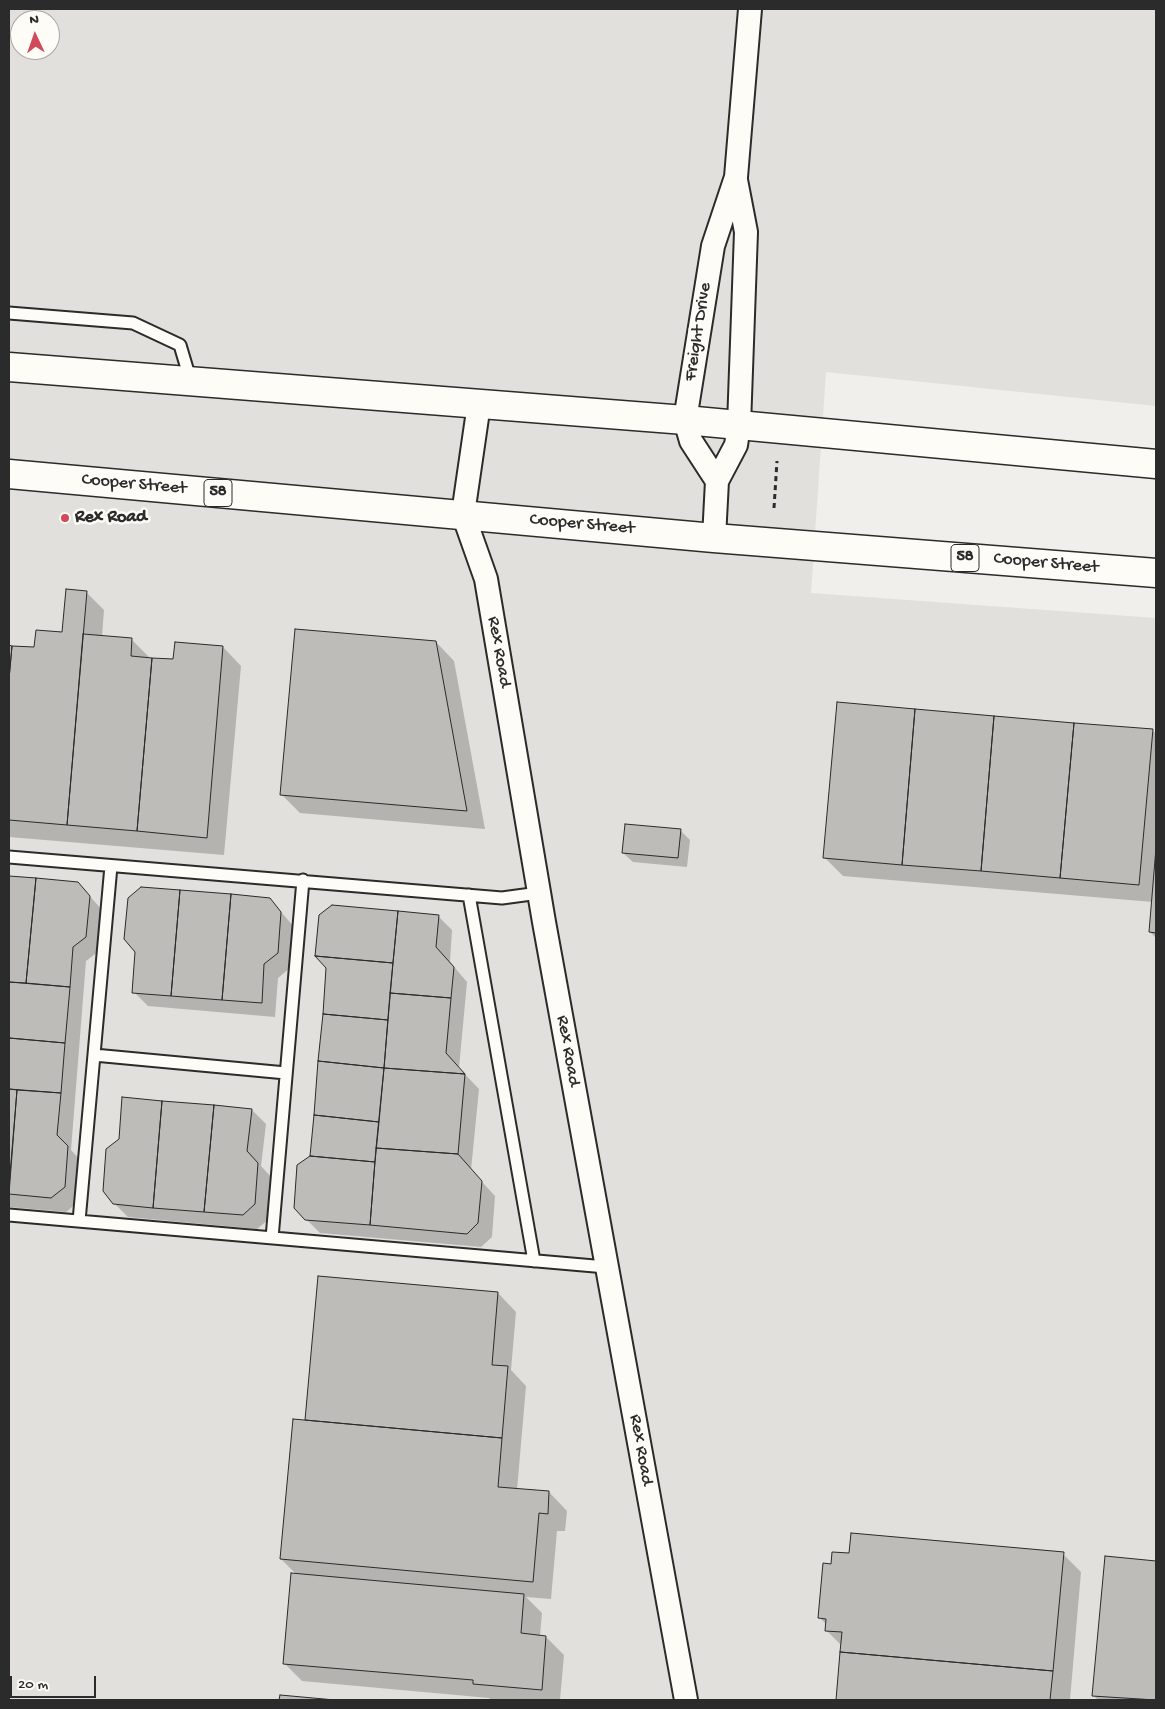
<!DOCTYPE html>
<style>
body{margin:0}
#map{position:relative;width:1165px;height:1709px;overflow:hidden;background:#f0efeb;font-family:"Gochi Hand",sans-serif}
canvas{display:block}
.frame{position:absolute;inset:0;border:10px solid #2b2b2b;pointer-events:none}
.north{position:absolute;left:10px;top:10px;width:50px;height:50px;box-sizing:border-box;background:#fdfcf7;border:1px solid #a9a8a5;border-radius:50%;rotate:357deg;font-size:14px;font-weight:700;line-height:20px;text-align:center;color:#2b2b2b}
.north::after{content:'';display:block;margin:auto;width:18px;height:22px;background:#d1495b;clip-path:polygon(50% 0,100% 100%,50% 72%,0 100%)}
.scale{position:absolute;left:10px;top:1676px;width:86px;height:22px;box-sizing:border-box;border:2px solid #2b2b2b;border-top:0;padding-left:6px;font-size:15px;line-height:18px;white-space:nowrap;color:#2b2b2b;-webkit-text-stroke:4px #fdfcf7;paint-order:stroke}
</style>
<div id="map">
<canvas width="1165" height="1709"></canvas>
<div class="frame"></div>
<div class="north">N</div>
<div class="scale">20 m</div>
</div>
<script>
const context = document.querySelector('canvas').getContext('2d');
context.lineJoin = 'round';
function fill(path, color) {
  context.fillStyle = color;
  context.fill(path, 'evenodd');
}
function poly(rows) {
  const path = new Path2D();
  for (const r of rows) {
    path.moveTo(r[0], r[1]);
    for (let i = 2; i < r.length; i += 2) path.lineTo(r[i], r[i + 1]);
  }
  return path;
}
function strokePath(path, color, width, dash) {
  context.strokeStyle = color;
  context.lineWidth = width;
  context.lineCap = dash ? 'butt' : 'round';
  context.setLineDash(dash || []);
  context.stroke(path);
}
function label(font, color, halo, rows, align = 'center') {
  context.font = font + ' "Gochi Hand",sans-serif';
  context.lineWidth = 5;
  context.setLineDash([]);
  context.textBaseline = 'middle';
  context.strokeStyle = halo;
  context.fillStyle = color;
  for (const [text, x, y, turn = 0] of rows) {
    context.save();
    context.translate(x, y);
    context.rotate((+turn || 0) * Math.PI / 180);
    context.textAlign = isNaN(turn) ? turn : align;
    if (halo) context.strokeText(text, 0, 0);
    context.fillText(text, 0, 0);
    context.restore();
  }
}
fill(poly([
 [9,9,1156,9,1156,406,826,372,811,593,1156,618,1156,1700,9,1700],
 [20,20,50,20,50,50,20,50]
]), '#e1e0dc');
fill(poly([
 [86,592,104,610,102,637,132,640,150,658,174,661,223,647,241,666,224,855,9,837,9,646,35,649,63,634],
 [436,642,454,661,485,829,300,813,282,795],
 [1152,730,1156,734,1156,938,1150,932,1153,902,843,876,825,858],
 [680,830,690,840,687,867,633,862,623,853],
 [9,877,78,883,103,911,99,951,86,961,71,1150,81,1161,78,1202,66,1212,9,1207],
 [270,899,294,927,291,967,278,978,275,1017,148,1006,134,992],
 [438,916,452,930,450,962,467,982,459,1068,479,1089,471,1170,495,1196,492,1237,481,1247,320,1233,295,1208,311,1157],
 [252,1110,266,1124,261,1166,272,1178,269,1219,257,1229,128,1217,114,1203,120,1139],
 [319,1277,498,1293,516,1312,511,1370,526,1386,517,1490,549,1492,567,1511,565,1531,557,1531,551,1599,526,1597,542,1613,540,1636,546,1637,564,1655,560,1700,491,1700,489,1698,302,1681,284,1663,297,1575,281,1559,306,1421],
 [1063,1554,1081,1572,1070,1700,837,1700,842,1646,826,1630,827,1625,820,1618],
 [1106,1557,1156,1562,1156,1700,1098,1700,1094,1696]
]), '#0003');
const building = poly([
 [66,589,87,591,67,825,9,820,9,679,12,646,34,647,36,630,62,632,66,589],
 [295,629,436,641,467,811,280,795,295,629],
 [83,634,132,638,131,656,152,658,137,831,67,825,83,634],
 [175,642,223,646,207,838,137,831,152,658,173,659,175,642],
 [9,645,12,646,9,679,9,645],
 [837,702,915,709,902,865,823,858,837,702],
 [915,709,994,716,981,871,902,865,915,709],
 [994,716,1074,723,1060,878,981,871,994,716],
 [1074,723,1153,729,1139,885,1060,878,1074,723],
 [625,824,681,829,678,858,622,853,625,824],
 [1156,848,1156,933,1149,932,1156,848],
 [9,876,36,878,26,983,9,982,9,876],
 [36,878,78,882,90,896,86,937,73,947,70,987,26,983,36,878],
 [141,887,180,890,171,996,132,993,135,952,124,939,128,898,141,887],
 [180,890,231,894,222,1000,171,996,180,890],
 [231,894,270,898,281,912,278,953,264,964,262,1003,222,1000,231,894],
 [332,905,398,911,393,963,315,956,319,915,332,905],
 [398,911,439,915,436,947,454,967,451,998,390,993,398,911],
 [315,956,393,963,388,1020,323,1014,326,968,315,956],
 [9,982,70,987,65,1043,9,1038,9,982],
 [390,993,451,998,446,1053,465,1074,384,1068,390,993],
 [323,1014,388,1020,384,1068,318,1061,323,1014],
 [9,1038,65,1043,61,1093,9,1089,9,1038],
 [318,1061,384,1068,379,1122,314,1115,318,1061],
 [384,1068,465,1074,458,1154,376,1148,384,1068],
 [9,1089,17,1090,9,1186,9,1089],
 [17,1090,61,1093,57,1135,68,1146,65,1187,51,1198,9,1194,17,1090],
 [122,1097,162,1101,153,1208,113,1204,103,1191,106,1149,119,1139,122,1097],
 [162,1101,214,1105,204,1212,153,1208,162,1101],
 [214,1105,252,1109,247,1151,258,1163,255,1204,243,1215,204,1212,214,1105],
 [314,1115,379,1122,375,1162,310,1156,314,1115],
 [376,1148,458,1154,482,1181,478,1223,467,1234,370,1225,376,1148],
 [310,1156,375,1162,370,1225,305,1220,294,1208,297,1165,310,1156],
 [318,1276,498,1292,492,1365,508,1366,502,1438,305,1420,318,1276],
 [293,1419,502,1438,498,1487,549,1491,548,1514,539,1513,533,1582,280,1559,293,1419],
 [851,1533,1064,1552,1053,1671,840,1652,842,1632,825,1631,826,1619,818,1618,823,1563,831,1564,832,1552,849,1553,851,1533],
 [1105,1556,1156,1561,1156,1700,1092,1696,1105,1556],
 [291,1573,524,1594,521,1633,546,1636,542,1690,473,1684,473,1680,283,1664,291,1573],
 [840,1652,1053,1671,1050,1700,836,1700,840,1652],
 [280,1695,335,1700,279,1700,280,1695]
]);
fill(building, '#bdbcb8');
strokePath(building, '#2b2b2b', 1);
const service = poly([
 [9,313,133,323,180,345,191,382],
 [9,857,502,898,539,893],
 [469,895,534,1261],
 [94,1055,286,1073],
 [9,1215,606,1267],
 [79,1221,111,866],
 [272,1238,303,880]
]);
const minor = poly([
 [479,404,463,514,486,579,544,922,686,1700],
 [717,481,691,441,685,420,713,246,736,177,750,9],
 [714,538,717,481,736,445,739,425,746,232,736,180]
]);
const primary = poly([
 [9,367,685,420,1156,464],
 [9,474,714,538,1156,573]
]);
strokePath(service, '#2b2b2b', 15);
strokePath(minor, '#2b2b2b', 26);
strokePath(primary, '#2b2b2b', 31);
strokePath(poly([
 [774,508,777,461]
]), '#2b2b2b', 3, [5, 4]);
strokePath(service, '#fdfcf7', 11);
strokePath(minor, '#fdfcf7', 22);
strokePath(primary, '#fdfcf7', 28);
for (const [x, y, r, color] of [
 [65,518,5,"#d1495b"]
]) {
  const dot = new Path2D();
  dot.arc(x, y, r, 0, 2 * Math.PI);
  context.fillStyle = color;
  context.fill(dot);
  strokePath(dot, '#fdfcf7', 2);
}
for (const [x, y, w] of [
 [218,493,28],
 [965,558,28]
]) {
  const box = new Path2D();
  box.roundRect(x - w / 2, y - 13.5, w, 27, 4);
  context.fillStyle = '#fdfcf7';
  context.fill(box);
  strokePath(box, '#2b2b2b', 1);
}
label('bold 16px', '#2b2b2b', null, [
 ["58",218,493],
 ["58",965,558]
]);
label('18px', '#2b2b2b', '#fdfcf7', [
 ["Freight Drive",699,332,-81],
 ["Cooper Street",134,485,5],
 ["Cooper Street",582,525,5],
 ["Cooper Street",1046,564,5],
 ["Rex Road",498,652,80],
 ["Rex Road",567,1051,80],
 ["Rex Road",640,1450,80]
]);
label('bold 18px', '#2b2b2b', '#fdfcf7', [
 ["Rex Road",75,518]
], 'left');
</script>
